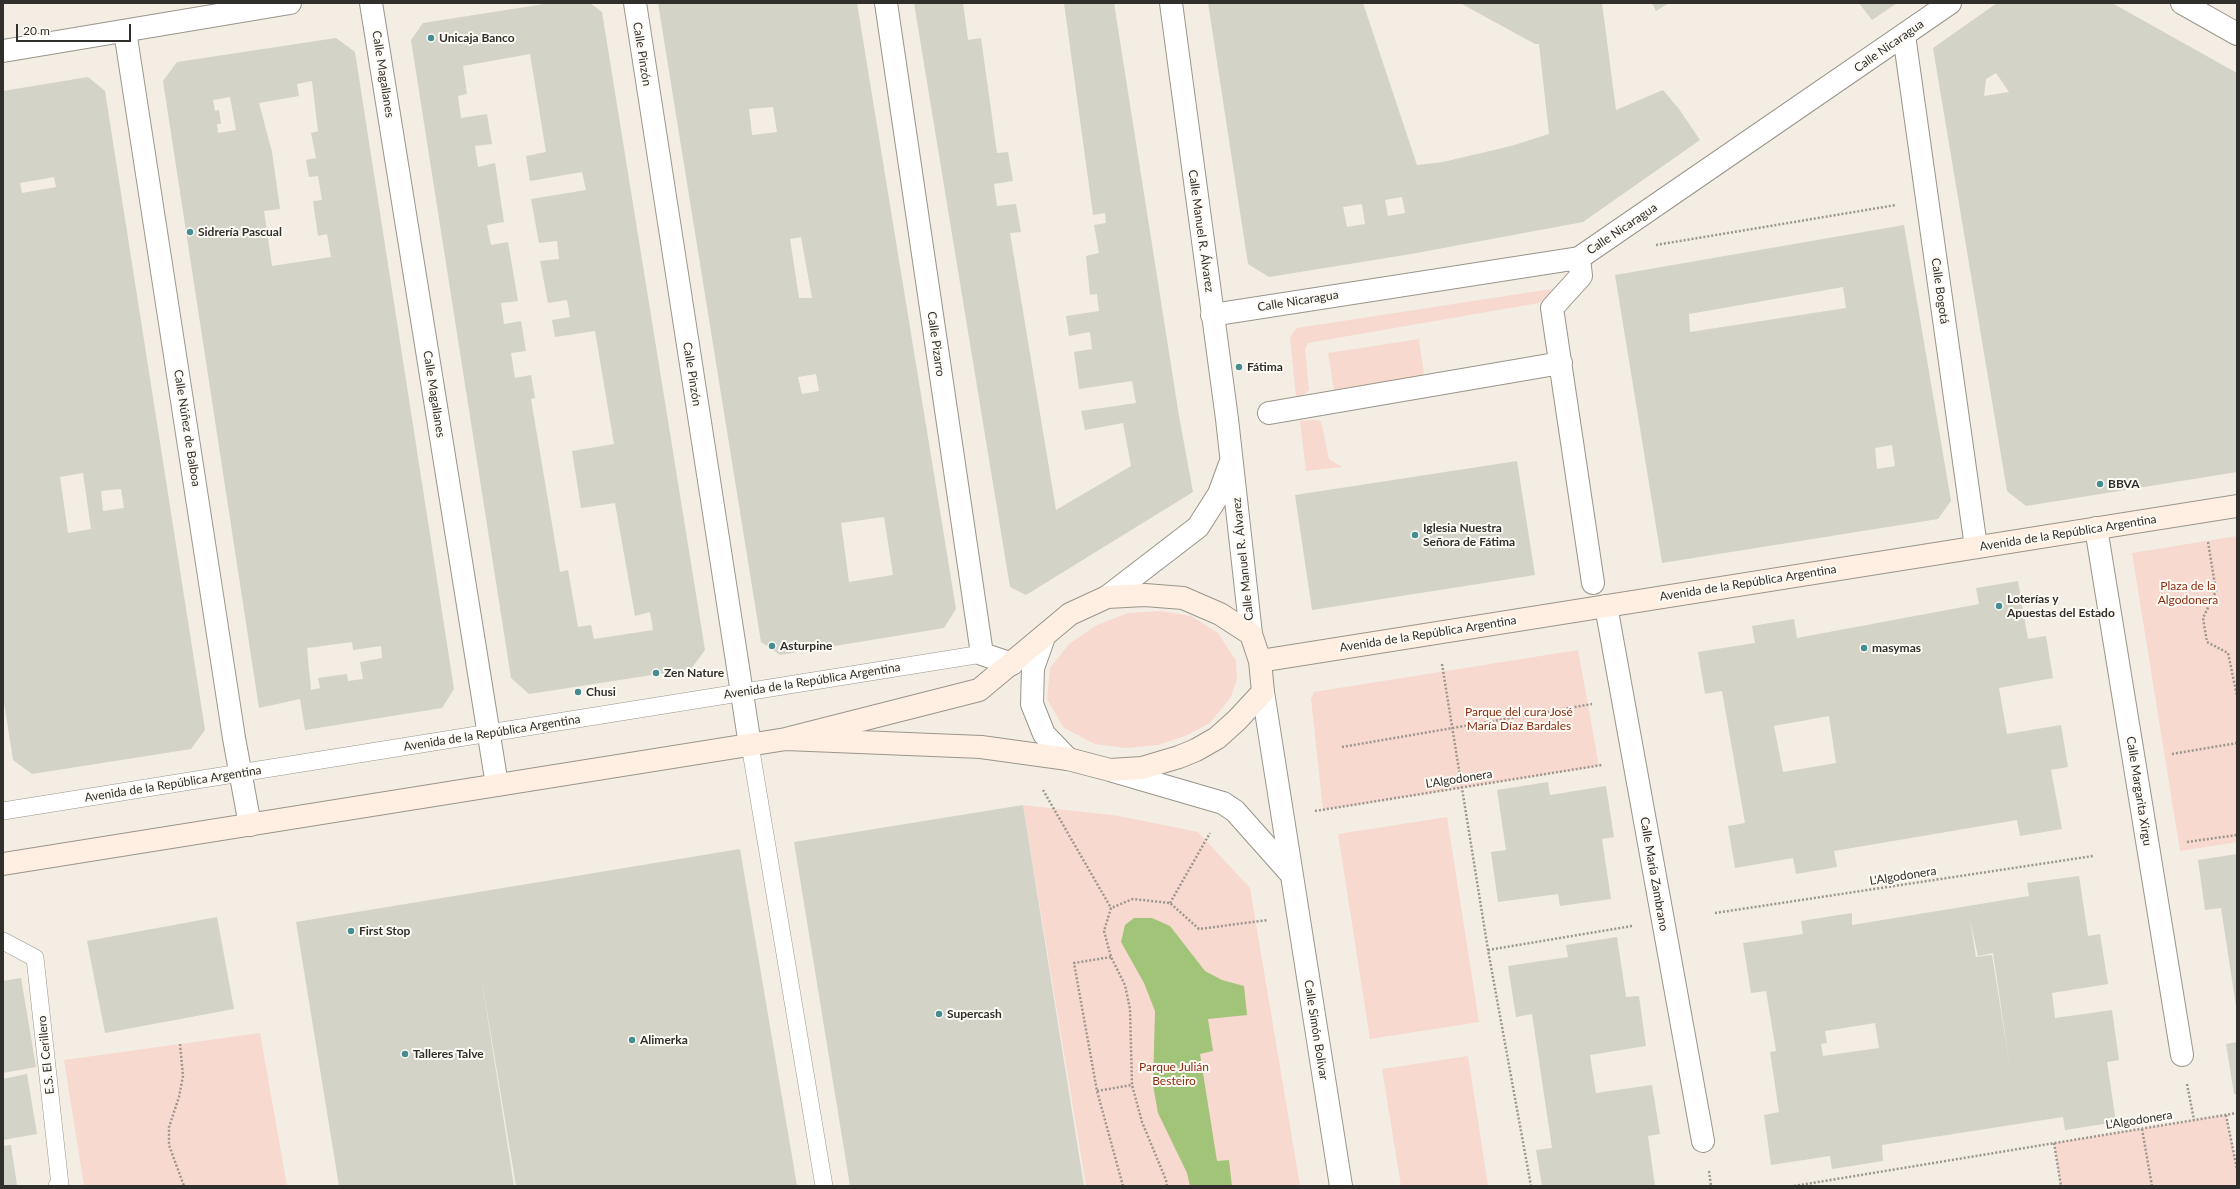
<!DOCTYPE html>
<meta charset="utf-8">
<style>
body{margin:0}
#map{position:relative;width:2240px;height:1189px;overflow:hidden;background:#f3ede3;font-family:Lato,sans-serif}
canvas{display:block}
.frame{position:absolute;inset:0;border:4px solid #312f2b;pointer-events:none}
.scale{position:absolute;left:16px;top:24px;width:115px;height:18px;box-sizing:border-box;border:2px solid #312f2b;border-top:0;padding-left:5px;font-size:12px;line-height:14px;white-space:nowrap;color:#312f2b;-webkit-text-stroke:3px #fefbf5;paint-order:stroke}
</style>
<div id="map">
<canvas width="2240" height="1189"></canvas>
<div class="frame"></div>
<div class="scale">20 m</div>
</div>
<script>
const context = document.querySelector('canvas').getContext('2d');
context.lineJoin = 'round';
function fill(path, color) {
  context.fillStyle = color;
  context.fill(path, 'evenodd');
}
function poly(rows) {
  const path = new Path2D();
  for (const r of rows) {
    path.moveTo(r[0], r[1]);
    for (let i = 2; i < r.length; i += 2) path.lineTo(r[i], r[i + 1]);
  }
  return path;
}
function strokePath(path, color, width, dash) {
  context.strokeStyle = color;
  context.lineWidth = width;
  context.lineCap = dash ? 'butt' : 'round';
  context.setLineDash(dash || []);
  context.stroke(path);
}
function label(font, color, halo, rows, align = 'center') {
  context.font = font + ' Lato,sans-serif';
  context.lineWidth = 4;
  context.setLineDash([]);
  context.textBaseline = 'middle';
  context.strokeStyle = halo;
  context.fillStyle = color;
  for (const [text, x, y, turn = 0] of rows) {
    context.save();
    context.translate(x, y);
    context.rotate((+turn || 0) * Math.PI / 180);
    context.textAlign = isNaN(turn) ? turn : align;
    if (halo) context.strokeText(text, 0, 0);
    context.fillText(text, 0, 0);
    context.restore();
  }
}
fill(poly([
 [1571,286,1556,300,1308,343,1305,349,1309,390,1302,396,1296,397,1290,337,1297,328],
 [1419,339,1424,375,1334,390,1328,353],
 [1315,420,1321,421,1329,459,1342,467,1306,471,1300,421],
 [2237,536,2237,842,2180,851,2132,553],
 [1160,611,1191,616,1218,633,1236,661,1237,679,1231,697,1210,723,1185,736,1158,745,1126,748,1095,744,1064,728,1047,699,1050,668,1069,644,1097,625,1128,613],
 [1578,650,1599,766,1323,810,1311,699,1314,692],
 [1023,805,1119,816,1198,832,1250,888,1300,1186,1086,1186],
 [1447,817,1479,1022,1370,1039,1338,834],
 [260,1033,287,1186,84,1186,64,1060],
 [1468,1056,1488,1186,1401,1186,1382,1069],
 [2226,1115,2237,1169,2237,1186,2061,1186,2054,1143]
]), '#f8d9d0');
fill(poly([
 [1134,918,1152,918,1170,926,1205,971,1222,980,1244,986,1247,1015,1208,1019,1213,1051,1200,1054,1217,1161,1229,1160,1232,1186,1190,1186,1187,1173,1158,1113,1153,1085,1155,1011,1144,983,1121,942,1125,925]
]), '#a1c479');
fill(poly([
 [551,3,590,3,602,12,705,650,691,669,529,694,511,678,411,40,423,23],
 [530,54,546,152,526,156,530,181,582,172,586,190,531,199,539,243,557,241,559,259,540,261,548,303,567,300,570,317,552,320,555,337,595,331,614,444,572,451,581,508,615,503,635,616,650,612,653,630,594,639,591,625,578,627,568,570,560,572,531,399,535,398,531,375,515,378,511,353,526,351,521,321,504,324,501,303,518,301,508,242,491,245,487,225,504,222,495,163,478,167,475,146,492,144,487,114,461,118,458,96,467,94,463,66],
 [658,3,857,3,956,609,944,628,780,655,761,642],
 [773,107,777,132,752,135,749,109],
 [801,237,812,298,799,298,790,239],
 [816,374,819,391,802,394,798,377],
 [884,517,893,575,849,582,841,523],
 [914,3,963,3,968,40,981,38,997,153,1008,152,1013,181,994,184,997,206,1016,204,1021,232,1010,233,1056,510,1131,466,1123,423,1085,430,1081,411,1136,403,1132,381,1079,389,1074,352,1092,349,1090,332,1069,336,1066,316,1099,311,1097,294,1090,295,1086,256,1099,253,1094,225,1106,223,1105,213,1093,215,1064,3,1114,3,1179,416,1193,492,1026,595,1010,587],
 [1208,3,1363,3,1417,165,1443,162,1511,146,1549,134,1539,44,1535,44,1460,3,1602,3,1616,110,1663,90,1679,109,1700,140,1583,222,1411,254,1269,277,1248,264],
 [1402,197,1405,213,1388,216,1385,200],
 [1362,204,1365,224,1347,227,1343,207],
 [1652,3,1669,3,1656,11],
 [1859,3,1897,3,1872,20],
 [1997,3,2112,3,2237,73,2237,472,2026,506,2007,491,1933,48],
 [1996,73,2009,92,1984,96,1986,79],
 [336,38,355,52,454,689,442,708,305,730,300,699,259,708,163,81,177,62],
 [312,81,318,131,311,133,316,158,306,160,309,177,318,176,322,200,313,201,318,236,327,234,331,257,272,266,264,211,280,209,272,152,259,103,299,96,297,84],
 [230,97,236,130,218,133,217,124,221,124,219,110,215,111,213,100],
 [352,642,353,650,381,646,382,658,360,662,363,679,348,681,347,674,318,678,320,688,311,690,307,648],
 [88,77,105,91,205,730,191,749,32,774,13,760,3,696,3,91],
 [54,177,56,187,22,193,20,183],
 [83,473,91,529,68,533,60,477],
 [121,489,124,508,103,511,101,491],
 [1904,225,1951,501,1938,519,1662,563,1615,275],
 [1843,287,1846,308,1690,332,1689,314],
 [1892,445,1895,466,1877,469,1875,448],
 [1517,461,1535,575,1312,610,1295,495],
 [2018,581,2028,639,2046,636,2053,678,1999,688,2007,734,2061,725,2068,767,2051,770,2062,829,2020,836,2017,820,1834,851,1837,867,1796,874,1793,858,1735,868,1728,826,1745,823,1722,691,1705,694,1698,652,1755,643,1752,626,1794,619,1797,638,1979,604,1976,588],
 [1829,716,1836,763,1783,772,1774,726],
 [1548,782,1550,795,1606,786,1614,837,1602,839,1611,899,1560,906,1558,894,1498,902,1491,852,1506,850,1497,790],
 [1023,805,1084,1186,850,1186,794,842],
 [740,849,797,1186,516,1186,480,969,514,1186,339,1186,296,922],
 [2237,854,2237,1006,2236,1006,2221,908,2205,910,2198,860],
 [2079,876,2088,936,2100,934,2108,984,2052,993,2055,1018,2112,1010,2119,1060,2107,1062,2116,1122,2065,1130,2063,1117,1882,1145,1883,1161,1832,1169,1830,1156,1771,1165,1764,1115,1779,1112,1770,1052,1776,1051,1766,991,1751,993,1743,943,1803,934,1801,921,1852,913,1852,925,2029,896,2027,883],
 [1970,920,1978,956,1993,953,2010,1067,1992,955,1976,957],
 [1875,1023,1879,1048,1823,1056,1821,1044,1827,1043,1825,1031],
 [217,917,234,1009,105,1033,87,941],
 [1617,937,1626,997,1639,996,1646,1046,1590,1055,1596,1093,1652,1085,1660,1134,1648,1136,1655,1186,1542,1186,1536,1150,1552,1148,1532,1014,1516,1017,1508,966,1568,957,1566,945],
 [21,978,36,1067,3,1073,3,981],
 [2237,1042,2237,1094,2234,1094,2226,1044],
 [27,1074,37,1134,3,1140,3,1079],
 [11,1145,17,1185,3,1186,3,1146]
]), '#d3d3c8');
const lane = poly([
 [750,745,824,1186],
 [3,811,982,654],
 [3,941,35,958,60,1185,57,1186]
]);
const street = poly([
 [371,3,497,785],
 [635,3,750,745],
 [886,3,982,654,1012,664],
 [1171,3,1227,419,1251,634],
 [2182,3,2237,34],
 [125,31,234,738,250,825],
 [1904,35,1976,547],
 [3,51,290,3],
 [1579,258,1581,276,1552,308,1593,583],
 [1212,315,1579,258,1950,3],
 [1269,413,1561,363],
 [2096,528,2182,1055],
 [1107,597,1198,527,1219,494,1230,464],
 [1606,606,1703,1141],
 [1044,637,1033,668,1032,704,1044,734,1068,759],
 [1263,692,1341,1186],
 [1113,771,1223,803,1235,811,1291,874]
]);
const secondary = poly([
 [1260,661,2237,506],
 [3,864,786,739,979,690,1070,614,1107,597,1145,595,1183,598,1220,614,1251,634,1260,661,1263,692,1237,720,1217,738,1196,750,1179,757,1142,768,1110,770,1068,759,981,747,786,739]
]);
strokePath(lane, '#9a958b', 18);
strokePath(street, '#9a958b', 24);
strokePath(secondary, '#9a958b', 24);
strokePath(poly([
 [1656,245,1896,205],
 [2208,542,2216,591,2203,618,2207,642,2228,653,2237,696],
 [1442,664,1488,950,1531,1186],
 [1342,747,1592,704],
 [2172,754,2237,743],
 [1043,790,1111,908],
 [1315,811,1602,765],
 [2187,842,2237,835],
 [1170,903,1210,833],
 [1715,913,2093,856],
 [1488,950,1632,926],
 [1111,957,1074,963,1097,1091,1123,1186],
 [180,1044,183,1076,179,1097,169,1127,169,1145,184,1186],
 [2187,1084,2194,1120],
 [1097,1091,1132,1085],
 [2226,1115,2237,1169],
 [2142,1129,2152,1186],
 [2054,1143,2061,1186],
 [1709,1171,1711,1186],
 [1167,1186,1166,1180,1142,1122,1132,1085,1130,1009,1125,985,1111,957,1104,931,1111,908,1133,899,1170,903,1199,929,1268,920],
 [1794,1186,2237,1113]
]), '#9b978f', 2.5, [2, 2]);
strokePath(lane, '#fff', 17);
strokePath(street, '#fff', 22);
strokePath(secondary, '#ffefe2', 22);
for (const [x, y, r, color] of [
 [431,38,4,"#458d90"],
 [190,232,4,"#458d90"],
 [1239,367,4,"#458d90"],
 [2100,484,4,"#458d90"],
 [1415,535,4,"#458d90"],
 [1999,606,4,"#458d90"],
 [772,646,4,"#458d90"],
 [1864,648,4,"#458d90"],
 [656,673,4,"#458d90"],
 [578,692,4,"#458d90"],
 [351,931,4,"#458d90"],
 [939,1014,4,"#458d90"],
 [632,1040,4,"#458d90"],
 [405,1054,4,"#458d90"]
]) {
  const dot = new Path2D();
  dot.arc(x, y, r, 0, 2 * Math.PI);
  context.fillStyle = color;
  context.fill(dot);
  strokePath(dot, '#fefbf5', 1.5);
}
label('bold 12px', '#312f2b', '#fefbf5', [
 ["Unicaja Banco",439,38],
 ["Sidrería Pascual",198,232],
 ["Fátima",1247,367],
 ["BBVA",2108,484],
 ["Iglesia Nuestra",1423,528],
 ["Señora de Fátima",1423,542],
 ["Loterías y",2007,599],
 ["Apuestas del Estado",2007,613],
 ["Asturpine",780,646],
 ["masymas",1872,648],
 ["Zen Nature",664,673],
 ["Chusi",586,692],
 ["First Stop",359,931],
 ["Supercash",947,1014],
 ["Alimerka",640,1040],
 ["Talleres Talve",413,1054]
], 'left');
label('12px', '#312f2b', '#fefbf5', [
 ["Calle Nicaragua",1889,46,-35],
 ["Calle Pinzón",642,54,81],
 ["Calle Magallanes",383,74,81],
 ["Calle Nicaragua",1622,229,-34],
 ["Calle Manuel R. Álvarez",1201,231,82],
 ["Calle Bogotá",1940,291,82],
 ["Calle Nicaragua",1298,301,-9],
 ["Calle Pizarro",936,344,82],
 ["Calle Pinzón",692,374,81],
 ["Calle Magallanes",434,394,81],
 ["Calle Núñez de Balboa",187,428,81],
 ["Avenida de la República Argentina",2068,533,-9],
 ["Calle Manuel R. Álvarez",1243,559,-96],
 ["Avenida de la República Argentina",1748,583,-9],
 ["Avenida de la República Argentina",1428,634,-9],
 ["Avenida de la República Argentina",812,681,-9],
 ["Avenida de la República Argentina",492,733,-9],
 ["L'Algodonera",1459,779,-9],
 ["Avenida de la República Argentina",173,784,-9],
 ["Calle Margarita Xirgu",2139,791,81],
 ["Calle María Zambrano",1654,874,80],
 ["L'Algodonera",1903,876,-9],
 ["Calle Simón Bolivar",1316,1030,81],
 ["E.S. El Cerillero",46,1055,-96],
 ["L'Algodonera",2139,1120,-9]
]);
label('12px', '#8d2b0f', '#fefbf5', [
 ["Plaza de la",2188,586],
 ["Algodonera",2188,600],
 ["Parque del cura José",1519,712],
 ["María Díaz Bardales",1519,726],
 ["Parque Julián",1174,1067],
 ["Besteiro",1174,1081]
]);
</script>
